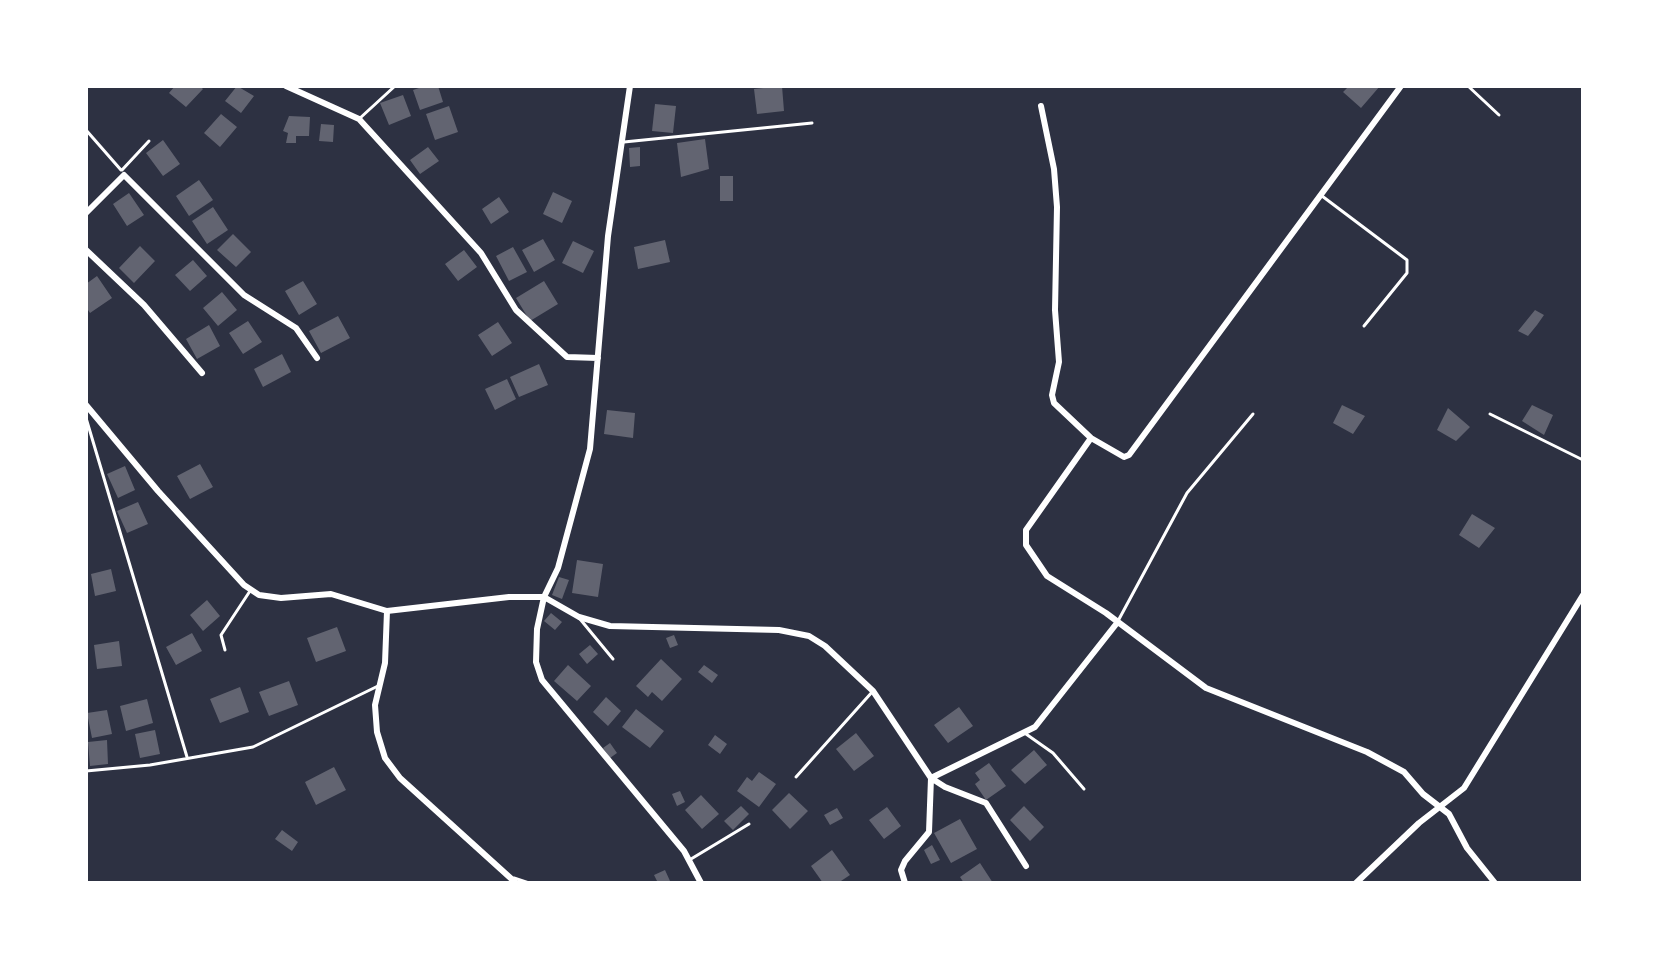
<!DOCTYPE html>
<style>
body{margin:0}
#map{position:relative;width:1669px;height:969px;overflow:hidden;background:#2d3142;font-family:"Work Sans",sans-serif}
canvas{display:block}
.frame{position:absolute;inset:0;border:88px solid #fff;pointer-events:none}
</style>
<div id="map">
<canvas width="1669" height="969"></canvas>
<div class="frame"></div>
</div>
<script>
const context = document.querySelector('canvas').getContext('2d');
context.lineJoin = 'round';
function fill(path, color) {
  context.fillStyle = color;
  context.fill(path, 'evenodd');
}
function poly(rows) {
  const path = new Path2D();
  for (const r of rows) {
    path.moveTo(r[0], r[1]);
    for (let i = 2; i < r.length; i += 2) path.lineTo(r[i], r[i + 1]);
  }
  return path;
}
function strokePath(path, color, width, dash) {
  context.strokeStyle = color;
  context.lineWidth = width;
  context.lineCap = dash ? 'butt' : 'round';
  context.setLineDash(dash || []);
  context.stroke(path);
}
fill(poly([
 [175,86,200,86,203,89,186,107,169,93],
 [237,86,254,96,241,113,225,101],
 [425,86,438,86,443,102,420,110,413,90],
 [782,86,784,111,757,114,754,89],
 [1349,86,1380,86,1361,108,1343,92],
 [403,95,411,116,389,125,380,103],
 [655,104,676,106,673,133,652,131],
 [449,106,458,132,435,140,426,114],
 [221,114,237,127,220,147,204,133],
 [289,116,310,117,309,136,296,136,296,143,286,143,288,133,283,131],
 [321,124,334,125,333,142,319,141],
 [705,139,709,169,681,177,677,143],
 [163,140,180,164,163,176,146,153],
 [428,147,439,161,420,174,410,160],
 [640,147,640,166,630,167,629,148],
 [720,176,733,176,733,201,720,201],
 [199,180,213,200,189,216,176,196],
 [553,192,572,201,562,223,543,214],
 [129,193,144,215,127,226,113,204],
 [499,197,509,212,491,224,482,209],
 [213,207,228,230,207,244,192,221],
 [233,234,251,252,236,267,217,250],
 [543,239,555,260,534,272,522,250],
 [665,240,670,262,638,269,634,247],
 [573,241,594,251,583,273,562,263],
 [140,246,155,261,134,283,119,268],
 [513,247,527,272,509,281,496,256],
 [464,250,477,267,458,281,445,264],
 [193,260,207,276,190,291,175,275],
 [97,276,112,298,90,313,86,307,86,284],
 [303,281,317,304,299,315,285,291],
 [544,281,558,304,530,321,516,298],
 [222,292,237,310,218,326,203,308],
 [1535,310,1544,315,1537,325,1528,336,1518,331],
 [338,316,350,338,321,353,309,331],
 [248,321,262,342,243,354,229,333],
 [498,322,512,343,492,356,478,335],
 [209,325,220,346,197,359,186,339],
 [282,354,291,372,263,387,254,369],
 [539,364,548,385,519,397,510,377],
 [507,379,516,399,495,410,485,389],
 [1342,405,1365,416,1353,434,1333,423],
 [1532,405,1553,415,1544,435,1522,421],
 [1448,408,1470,427,1456,441,1437,430],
 [607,410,635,413,633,438,604,434],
 [200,464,213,487,190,499,177,476],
 [125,466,135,490,118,498,107,474],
 [138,502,148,524,127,533,117,511],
 [1472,514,1495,528,1479,548,1459,535],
 [577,560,603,564,598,597,572,593],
 [111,569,116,591,95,596,91,574],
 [559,577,569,580,562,599,552,595],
 [207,600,220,616,203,631,190,615],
 [551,613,562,622,555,630,544,621],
 [337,627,346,651,316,662,307,638],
 [192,633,202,651,176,665,166,647],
 [674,635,678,645,670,648,666,638],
 [119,641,122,666,97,669,94,645],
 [590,645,598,654,587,664,579,654],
 [661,659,682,679,662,701,652,692,648,697,636,686],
 [568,665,591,686,577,701,554,681],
 [704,665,718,675,712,683,698,672],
 [289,681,298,705,269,716,259,692],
 [240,687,249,712,220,723,210,699],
 [606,697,621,711,608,726,593,712],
 [147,699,153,723,126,731,120,706],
 [959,707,973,726,948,743,934,725],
 [636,709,664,731,650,748,622,727],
 [107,710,112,734,92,738,87,713],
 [155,730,160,754,140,758,135,734],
 [856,733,874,756,854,771,836,749],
 [715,735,727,744,720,754,708,745],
 [107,740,108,764,90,766,88,742],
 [610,743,617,753,610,758,603,748],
 [1034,750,1047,765,1025,784,1011,770],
 [989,763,1006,786,986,800,975,784,980,780,975,773],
 [334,767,346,790,316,805,305,782],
 [759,772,776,784,759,807,737,791,747,777,752,781],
 [680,791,685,802,677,806,672,794],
 [789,793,808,811,790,829,772,810],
 [701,795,719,814,702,829,685,810],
 [741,806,749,814,733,830,724,821],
 [1024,806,1044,827,1030,841,1010,820],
 [887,807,901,826,884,839,869,820],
 [837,808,843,818,830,825,824,815],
 [960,819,977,849,951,863,934,833],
 [282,830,298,842,292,851,275,839],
 [932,845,940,860,931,864,924,850],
 [832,850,850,875,838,883,823,883,811,866],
 [980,863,993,883,964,883,960,877],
 [665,870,670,881,658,883,654,875]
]), '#626471');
strokePath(poly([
 [1468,86,1499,115],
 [359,119,395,86],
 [86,130,121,170],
 [624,142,812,123],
 [122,170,149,141],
 [1322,196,1407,260,1407,273,1364,326],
 [1490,414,1583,460],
 [86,418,187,757],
 [580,619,613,659],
 [1118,621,1187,493,1253,414],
 [225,650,221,635,250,591],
 [1026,734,1053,753,1084,789],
 [86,771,150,765,253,747,378,686],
 [796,777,873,691],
 [691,859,749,824],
 [514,878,529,883]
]), '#fff', 3);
strokePath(poly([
 [286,86,359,119,481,253,516,310,567,357,598,358],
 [630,86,608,236,590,449,558,568,544,597,537,629,536,662,542,680,684,851,701,883],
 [1041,106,1054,169,1057,207,1055,310,1059,362,1052,395,1054,403,1091,438,1124,457,1129,455,1401,86],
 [86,213,124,175,244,295,296,328,317,358],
 [86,250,144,305,202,373],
 [86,405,158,491,244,585,259,595,281,598,331,594,387,611,509,597,544,597,579,617,610,626,779,630,809,636,825,646,873,691,931,778,929,832,905,861,901,870,905,883],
 [1091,438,1026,530,1026,545,1047,576,1106,613,1206,688,1367,752,1404,772,1423,794,1449,814,1467,848,1495,883],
 [387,611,385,663,375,705,377,732,385,758,400,778,516,883],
 [1026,866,986,803,945,787,931,778,1035,727,1117,623],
 [1356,883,1419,823,1464,788,1583,595]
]), '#fff', 6);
</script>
